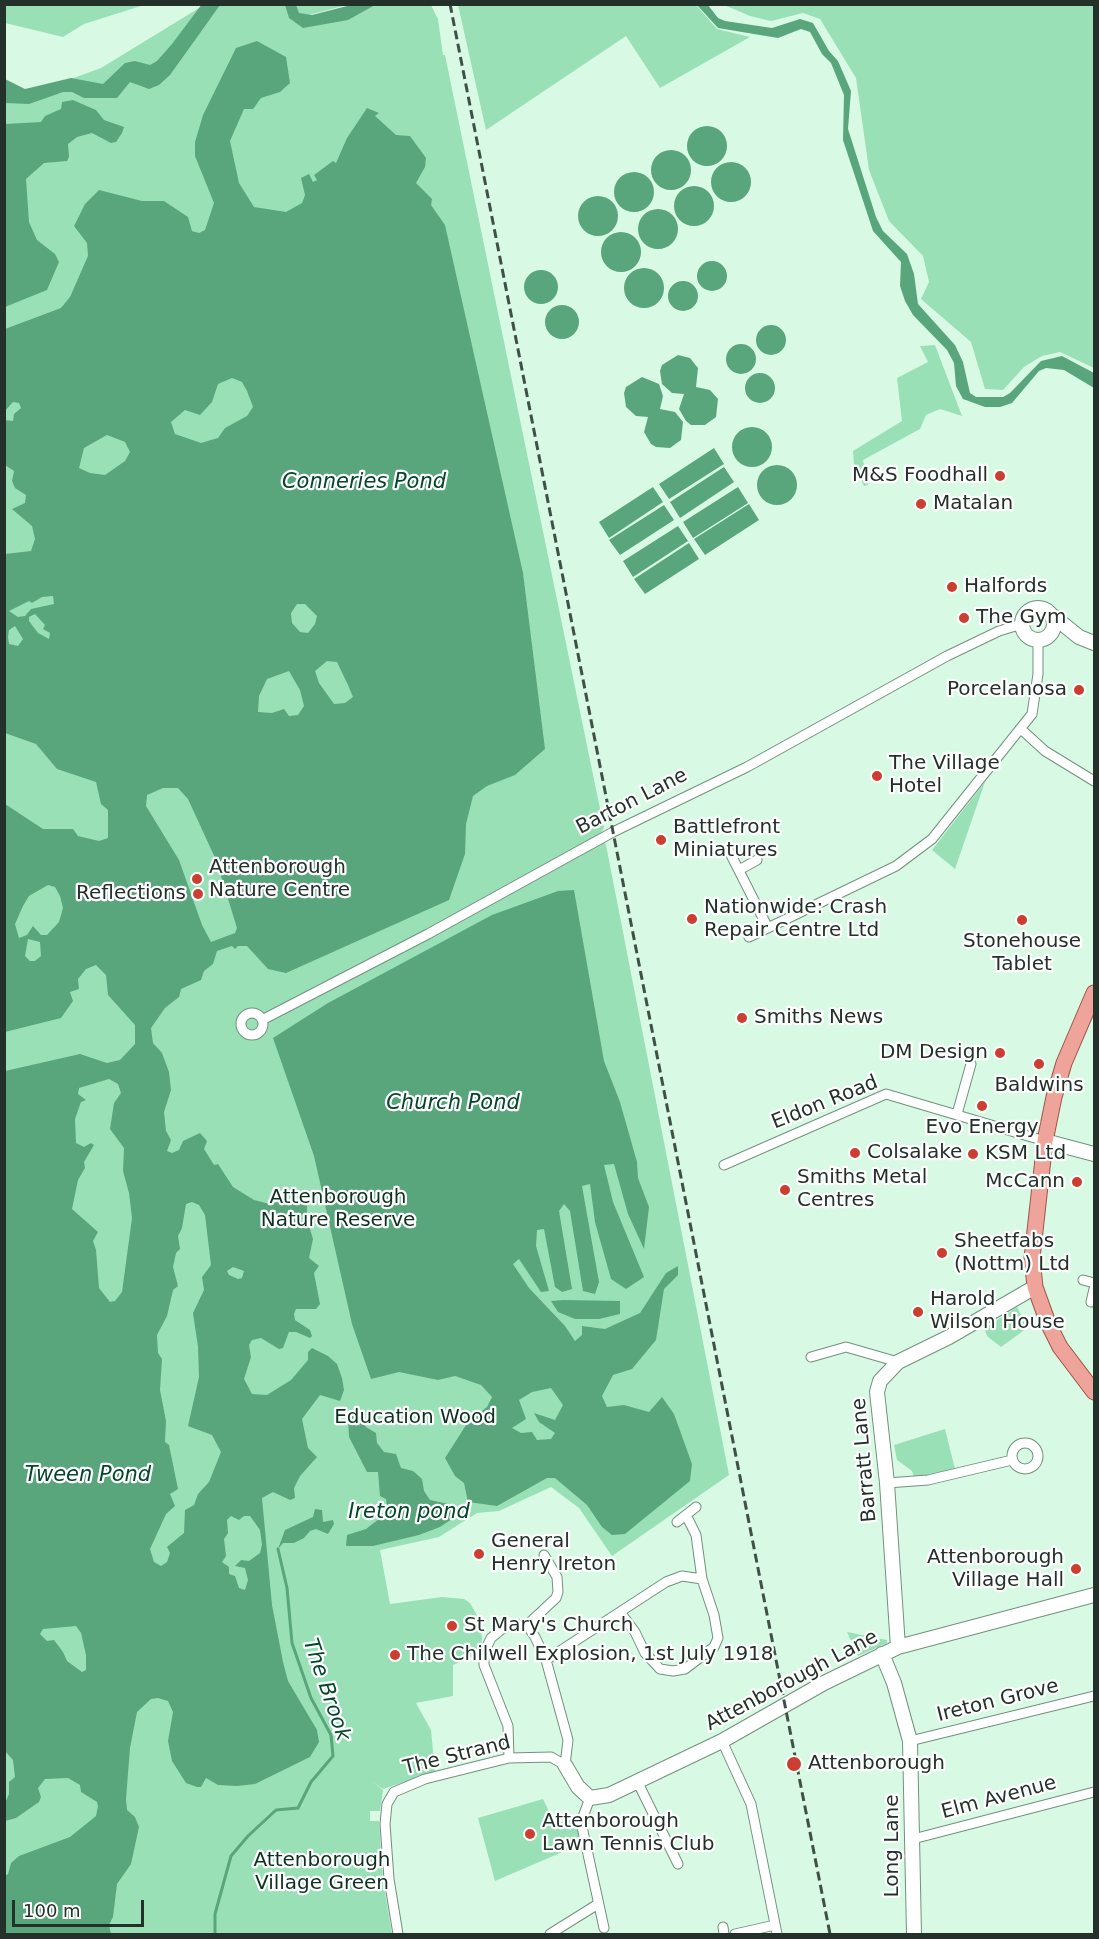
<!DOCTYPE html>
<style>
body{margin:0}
#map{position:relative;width:1099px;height:1939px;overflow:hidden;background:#d8fae5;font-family:"DejaVu Sans",sans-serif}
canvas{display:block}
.frame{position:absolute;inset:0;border:6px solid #24312a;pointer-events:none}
.scale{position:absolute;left:12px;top:1900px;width:132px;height:27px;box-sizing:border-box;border:3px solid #24312a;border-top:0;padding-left:8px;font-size:18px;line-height:21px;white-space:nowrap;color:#24312a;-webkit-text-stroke:4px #fff;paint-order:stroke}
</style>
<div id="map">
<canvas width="1099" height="1939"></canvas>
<div class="frame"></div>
<div class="scale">100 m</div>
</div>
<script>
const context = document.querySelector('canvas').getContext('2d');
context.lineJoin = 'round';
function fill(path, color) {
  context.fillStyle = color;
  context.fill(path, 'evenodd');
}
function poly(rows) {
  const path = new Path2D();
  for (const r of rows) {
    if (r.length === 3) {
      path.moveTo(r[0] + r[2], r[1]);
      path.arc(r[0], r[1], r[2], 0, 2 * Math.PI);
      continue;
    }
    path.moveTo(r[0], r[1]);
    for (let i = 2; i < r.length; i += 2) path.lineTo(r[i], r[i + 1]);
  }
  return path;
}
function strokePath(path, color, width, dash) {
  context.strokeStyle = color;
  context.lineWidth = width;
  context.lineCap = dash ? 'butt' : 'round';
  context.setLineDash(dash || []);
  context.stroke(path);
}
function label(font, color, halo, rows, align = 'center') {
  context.font = font + ' "DejaVu Sans",sans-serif';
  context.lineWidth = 4.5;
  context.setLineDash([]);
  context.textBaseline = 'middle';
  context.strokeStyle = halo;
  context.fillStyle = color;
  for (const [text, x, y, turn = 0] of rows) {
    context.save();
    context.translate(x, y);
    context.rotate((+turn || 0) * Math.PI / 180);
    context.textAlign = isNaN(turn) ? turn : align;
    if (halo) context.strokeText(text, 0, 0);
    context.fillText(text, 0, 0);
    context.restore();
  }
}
fill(poly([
 [5,4,144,4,144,5,84,24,63,37,5,23],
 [204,5,347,5,297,18,327,16,359,5,431,5,438,19,443,55,445,55,604,828,600,834,606,845,729,1475,612,1556,579,1508,551,1487,499,1511,477,1513,439,1537,380,1550,390,1604,442,1597,464,1599,470,1603,479,1619,482,1638,480,1654,453,1665,453,1696,416,1703,431,1730,435,1772,383,1789,373,1782,383,1790,380,1811,370,1811,370,1821,379,1821,383,1881,392,1934,5,1934,5,103,101,68],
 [458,5,696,5,717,29,750,37,660,88,626,36,486,130],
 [724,5,1094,5,1094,368,1060,352,1042,356,1024,367,1003,390,985,389,971,342,921,299,929,282,923,256,889,221,869,170,856,78,820,19,803,13,771,21,750,16],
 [935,345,962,416,940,409,926,415,920,429,863,460,868,485,864,486,854,464,853,451,902,421,897,378,928,362,920,346],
 [985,782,955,869,932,850],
 [1017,1307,1027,1328,1001,1347,988,1337,984,1329],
 [945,1429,955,1469,914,1477,912,1471,897,1460,894,1445],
 [847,1632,887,1640,887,1643,858,1656],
 [543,1799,555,1824,576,1818,581,1844,495,1881,478,1818]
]), '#9ae0b7');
fill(poly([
 [202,4,220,5,170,75,159,85,149,89,130,82,117,98,84,98,72,92,63,92,29,104,5,103,5,79,25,89,71,78,103,84,125,63,135,61,150,65,157,61,172,44],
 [285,5,296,5,299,13,312,15,351,5,375,5,348,20,303,28,289,18],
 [697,5,708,5,718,18,725,21,772,28,800,19,813,23,829,51,838,61,851,91,848,129,876,217,883,231,907,254,914,274,918,304,955,345,963,362,970,393,976,397,1003,397,1010,393,1041,361,1062,356,1094,373,1094,388,1064,370,1046,368,1039,371,1012,403,1000,407,985,407,963,399,956,386,954,363,947,350,913,315,905,301,900,286,901,262,873,231,843,140,844,95,831,63,822,54,810,32,801,29,778,38,718,28],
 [257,41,286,57,290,83,280,92,261,98,253,109,244,109,230,141,239,183,254,207,286,212,302,203,305,195,301,178,309,174,313,182,317,180,314,175,333,161,336,163,347,138,367,108,379,113,375,116,396,135,410,136,426,158,425,167,416,183,432,199,431,205,445,225,523,573,545,749,515,775,487,786,473,796,466,824,465,854,449,900,286,973,268,969,247,946,238,946,235,949,232,946,217,951,213,964,204,971,201,980,181,989,179,997,165,1008,151,1028,153,1043,162,1053,169,1072,171,1090,164,1112,166,1131,171,1140,167,1151,172,1153,179,1150,183,1141,200,1133,207,1141,204,1149,214,1165,218,1164,233,1187,254,1200,266,1203,295,1201,307,1204,307,1219,313,1239,309,1258,319,1266,314,1273,320,1304,316,1309,296,1309,294,1314,295,1320,310,1330,312,1336,310,1338,296,1332,289,1332,283,1348,279,1349,261,1338,252,1340,249,1345,251,1357,244,1379,252,1394,267,1395,291,1380,308,1360,308,1352,312,1348,328,1356,337,1364,342,1378,344,1390,340,1401,320,1395,302,1419,308,1448,317,1457,300,1476,294,1488,295,1498,290,1500,273,1492,262,1498,272,1605,283,1662,288,1681,317,1730,319,1742,310,1757,255,1784,237,1786,218,1785,206,1778,201,1787,197,1787,186,1783,172,1761,168,1741,173,1712,168,1701,158,1698,151,1699,137,1712,130,1748,126,1799,127,1810,135,1817,139,1827,131,1864,117,1884,113,1917,109,1925,111,1934,5,1934,5,1876,8,1874,11,1863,19,1856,70,1837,96,1816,98,1806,97,1802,81,1792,80,1785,68,1778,45,1779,38,1788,41,1797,39,1802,16,1818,5,1821,5,1803,9,1794,9,1782,15,1777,13,1760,4,1750,5,1071,80,1054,107,1063,120,1060,135,1044,135,1025,108,995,106,975,96,965,86,969,78,979,79,989,70,992,73,1001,61,1018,5,1032,5,804,43,829,73,829,78,836,99,841,108,838,108,810,101,804,96,782,57,769,36,744,5,733,5,554,31,551,35,539,32,526,12,509,25,503,26,495,15,488,12,481,14,471,5,465,5,420,13,421,14,414,21,408,19,403,13,402,5,411,5,329,61,308,70,297,88,256,87,243,74,226,85,204,99,190,142,201,164,201,188,217,192,231,199,233,205,230,214,203,195,156,195,142,203,115,236,48],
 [232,378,242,382,247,391,253,407,247,416,225,428,218,438,201,443,175,434,171,422,185,410,200,415,212,402,218,384],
 [107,435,125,442,130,452,125,461,105,475,90,473,79,468,84,448],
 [53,596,54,604,31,609,25,616,18,617,9,611,29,601,32,603,42,597],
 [297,604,305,604,317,616,315,624,308,633,300,632,292,623,291,613],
 [35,614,45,625,43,629,50,633,49,639,38,633,29,621,29,617],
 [15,626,23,639,18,646,9,644,8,637,9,630],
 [327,661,337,662,348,685,353,697,345,703,334,704,319,683,315,671],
 [289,671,300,690,304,706,298,715,289,716,284,709,272,713,258,712,259,696,267,679],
 [163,788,178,788,188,799,216,860,237,928,235,933,211,942,202,925,179,860,146,806,147,795],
 [48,885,55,887,60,896,63,908,59,922,47,935,41,935,33,926,27,935,19,938,15,924,23,906,29,896],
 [28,939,40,942,41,956,35,961,30,961,25,956],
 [109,1079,118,1084,121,1093,114,1103,110,1129,124,1148,123,1171,129,1193,132,1218,122,1292,115,1301,110,1302,99,1288,96,1250,93,1241,98,1232,72,1209,78,1180,85,1168,84,1162,94,1145,91,1143,84,1147,76,1143,75,1119,81,1102,86,1100,78,1094,79,1088],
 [192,1202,199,1205,205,1215,211,1265,202,1277,204,1290,193,1313,198,1347,199,1377,188,1426,212,1435,221,1452,209,1482,198,1494,194,1505,185,1510,184,1533,167,1547,170,1553,167,1562,161,1566,154,1562,150,1549,166,1514,175,1506,170,1494,178,1489,169,1445,165,1442,166,1421,160,1390,162,1359,158,1353,157,1335,167,1316,173,1290,178,1286,173,1267,176,1253,180,1249,178,1236,182,1228,186,1204],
 [233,1267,244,1271,242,1278,238,1279,229,1275,227,1271],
 [231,1516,239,1520,244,1516,250,1516,260,1530,262,1545,260,1553,249,1561,241,1560,235,1566,245,1568,248,1580,245,1590,239,1588,235,1576,229,1574,229,1567,222,1562,226,1556,224,1539,228,1533,227,1520],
 [76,1626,81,1633,86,1655,86,1670,82,1672,67,1661,63,1652,54,1640,47,1641,40,1634,43,1629],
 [73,100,96,110,104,120,124,127,122,133,116,142,111,143,92,133,77,137,68,144,69,157,67,161,44,163,26,179,29,222,37,240,55,254,59,262,47,290,5,307,5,124,41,122,45,116,61,109,62,102],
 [707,146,20],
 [671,170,20],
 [731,182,20],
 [634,192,20],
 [694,206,20],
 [598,216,20],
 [658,229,20],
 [621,252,20],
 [712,276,15],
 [644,288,20],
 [541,287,17],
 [683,296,15],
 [562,322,17],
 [771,340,15],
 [741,359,15],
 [678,355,690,358,698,368,696,387,710,390,718,399,716,417,705,425,691,425,686,421,679,409,684,394,672,393,662,384,660,371,662,365],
 [760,388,15],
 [642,377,659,384,663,396,660,409,675,412,683,422,681,440,670,448,656,447,651,444,644,432,648,417,636,416,626,407,624,393,626,387],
 [752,447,20],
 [714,448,724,464,669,499,659,484],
 [777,485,20],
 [724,467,734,482,680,518,670,502],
 [653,487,663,502,609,538,599,522],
 [738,487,748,503,693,538,683,522],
 [749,504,759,520,705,555,694,539],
 [664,505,674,520,620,555,609,540],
 [678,526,688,541,633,577,623,561],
 [689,543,699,559,645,594,634,579],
 [574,890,604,1061,620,1102,637,1162,638,1178,649,1207,644,1249,628,1214,614,1164,604,1165,613,1202,644,1277,626,1289,611,1279,595,1222,590,1184,582,1186,599,1282,595,1294,583,1291,570,1211,564,1204,559,1211,572,1289,562,1292,555,1287,544,1229,537,1230,536,1246,549,1291,541,1292,519,1259,513,1264,529,1288,565,1326,575,1341,582,1335,582,1326,605,1329,640,1313,666,1273,678,1266,678,1275,664,1289,656,1340,632,1369,613,1375,602,1396,607,1407,624,1405,649,1412,662,1397,674,1414,692,1464,690,1481,625,1534,612,1535,602,1527,587,1505,555,1478,547,1478,497,1506,468,1502,464,1483,455,1476,445,1458,468,1422,487,1407,492,1397,481,1385,455,1376,438,1380,399,1372,371,1379,352,1324,314,1156,273,1038,328,1003,492,915,558,891],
 [551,1388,563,1405,555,1420,534,1413,539,1422,555,1433,551,1439,537,1440,532,1432,521,1433,512,1428,526,1419,519,1400,532,1392],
 [563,1300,620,1301,620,1314,599,1319,575,1319,558,1312,551,1301],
 [357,1411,366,1427,376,1433,377,1443,384,1452,396,1454,401,1468,413,1471,422,1479,424,1491,430,1500,449,1504,454,1512,452,1519,440,1527,419,1535,373,1546,346,1546,347,1535,366,1529,384,1515,387,1507,386,1499,380,1496,378,1472,367,1472,349,1437,348,1417],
 [315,1509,322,1510,323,1522,333,1520,334,1524,328,1534,316,1529,310,1531,304,1538,294,1543,283,1543,278,1549,285,1530,313,1517]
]), '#59a67c');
strokePath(poly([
 [215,1934,215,1914,231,1856,248,1836,276,1810,298,1808,311,1782,333,1756,331,1735,311,1698,292,1643,287,1588,278,1549]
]), '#59a67c', 3);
const street = poly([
 [1022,730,1045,751,1094,781],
 [729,851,768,928],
 [739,870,757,860],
 [749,937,896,866,932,839,1032,714,1038,674,1038,640],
 [252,1024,11],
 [262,1020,428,934,613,832,747,767,947,656,999,631,1022,624],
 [957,1114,971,1064],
 [724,1165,886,1094,1045,1141],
 [1083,1280,1094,1283],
 [1091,1302,1094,1289],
 [811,1357,846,1347,898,1362],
 [1025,1456,13],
 [887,1483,928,1480,1012,1460],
 [677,1522,696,1507],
 [620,1612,635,1632,645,1653,660,1669,673,1671,685,1669,714,1647,718,1638,714,1615,702,1579,696,1535,686,1515],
 [527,1625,556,1598,558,1592,557,1577,544,1555],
 [546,1660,666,1582,682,1576,702,1579],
 [722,1741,751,1804,777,1934],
 [910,1741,1094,1696],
 [509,1758,508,1726,484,1665,484,1653,491,1638,502,1629,511,1625,527,1625],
 [638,1783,678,1864],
 [590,1798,581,1822,604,1928],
 [913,1839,1094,1792],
 [723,1927,724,1934],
 [398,1934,389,1879,385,1824,387,1804,394,1792,425,1779,509,1758,551,1757,565,1765,568,1740,546,1660,535,1637,527,1625],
 [550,1934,598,1904],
 [735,1934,775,1925]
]);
const secondary = poly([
 [1038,624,16],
 [1053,616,1079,637,1094,643],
 [1045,1141,1094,1154],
 [898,1647,887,1483,877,1392,880,1381,898,1362,949,1337,1035,1287],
 [882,1654,894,1683,910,1741,914,1934],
 [565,1765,578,1787,590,1798,609,1795,722,1741,824,1683,898,1647,1094,1595]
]);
const primary = poly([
 [1094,993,1064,1063,1054,1097,1045,1141,1032,1258,1035,1287,1048,1323,1060,1347,1094,1392]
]);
strokePath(street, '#72917e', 11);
strokePath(secondary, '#72917e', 16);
strokePath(primary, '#a15548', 17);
strokePath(street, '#fff', 9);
strokePath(secondary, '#fff', 14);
strokePath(primary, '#efa49b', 15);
strokePath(poly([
 [450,4,830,1934]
]), '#405047', 3, [9, 4.5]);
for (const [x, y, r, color] of [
 [1000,476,6,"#cb3e30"],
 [921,504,6,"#cb3e30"],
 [952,587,6,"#cb3e30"],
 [964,618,6,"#cb3e30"],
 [1079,690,6,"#cb3e30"],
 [877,776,6,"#cb3e30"],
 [661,840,6,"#cb3e30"],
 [197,879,6,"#cb3e30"],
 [198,894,6,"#cb3e30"],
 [692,919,6,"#cb3e30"],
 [1022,920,6,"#cb3e30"],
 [742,1018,6,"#cb3e30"],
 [1000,1053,6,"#cb3e30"],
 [1039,1064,6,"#cb3e30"],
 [982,1106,6,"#cb3e30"],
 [855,1153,6,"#cb3e30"],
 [973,1154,6,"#cb3e30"],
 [1077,1182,6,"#cb3e30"],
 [785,1190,6,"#cb3e30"],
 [942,1253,6,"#cb3e30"],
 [918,1312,6,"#cb3e30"],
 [479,1554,6,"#cb3e30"],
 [1076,1569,6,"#cb3e30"],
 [452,1626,6,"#cb3e30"],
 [395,1655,6,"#cb3e30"],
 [794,1764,8,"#cb3e30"],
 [530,1834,6,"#cb3e30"]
]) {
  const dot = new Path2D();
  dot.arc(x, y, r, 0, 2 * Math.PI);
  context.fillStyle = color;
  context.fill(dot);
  strokePath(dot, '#fff', 2);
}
label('20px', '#24312a', '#fff', [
 ["M&S Foodhall",988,476,"right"],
 ["Matalan",933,504],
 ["Halfords",964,587],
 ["The Gym",976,618],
 ["Porcelanosa",1067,690,"right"],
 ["The Village",889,764],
 ["Hotel",889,787],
 ["Battlefront",673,828],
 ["Miniatures",673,851],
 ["Attenborough",209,868],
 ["Nature Centre",209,891],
 ["Reflections",186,894,"right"],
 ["Nationwide: Crash",704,908],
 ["Repair Centre Ltd",704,931],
 ["Stonehouse",1022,942,"center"],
 ["Tablet",1022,965,"center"],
 ["Smiths News",754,1018],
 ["DM Design",988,1053,"right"],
 ["Baldwins",1039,1086,"center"],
 ["Evo Energy",982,1128,"center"],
 ["Colsalake",867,1153],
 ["KSM Ltd",985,1154],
 ["Smiths Metal",797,1178],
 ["Centres",797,1201],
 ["McCann",1065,1182,"right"],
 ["Sheetfabs",954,1242],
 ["(Nottm) Ltd",954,1265],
 ["Harold",930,1300],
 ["Wilson House",930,1323],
 ["General",491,1542],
 ["Henry Ireton",491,1565],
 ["Attenborough",1064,1558,"right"],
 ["Village Hall",1064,1581,"right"],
 ["St Mary's Church",464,1626],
 ["The Chilwell Explosion, 1st July 1918",407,1655],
 ["Attenborough",808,1764],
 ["Attenborough",542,1822],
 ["Lawn Tennis Club",542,1845]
], 'left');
label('20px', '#24312a', '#fff', [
 ["Barton Lane",632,802,-27],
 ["Eldon Road",825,1103,-22],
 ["Barratt Lane",865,1460,-95],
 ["Attenborough Lane",792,1681,-28],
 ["Ireton Grove",998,1701,-14],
 ["The Strand",457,1756,-14],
 ["Elm Avenue",999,1798,-15],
 ["Long Lane",893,1846,-90]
]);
label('20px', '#0e311f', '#fff', [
 ["Attenborough",338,1198],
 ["Nature Reserve",338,1221],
 ["Education Wood",415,1418],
 ["Attenborough",322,1861],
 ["Village Green",322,1884]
]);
label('italic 21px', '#05462a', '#fff', [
 ["Conneries Pond",364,483],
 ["Church Pond",453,1104],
 ["Tween Pond",88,1476],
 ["Ireton pond",409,1513],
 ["The Brook",326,1690,71]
]);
</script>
